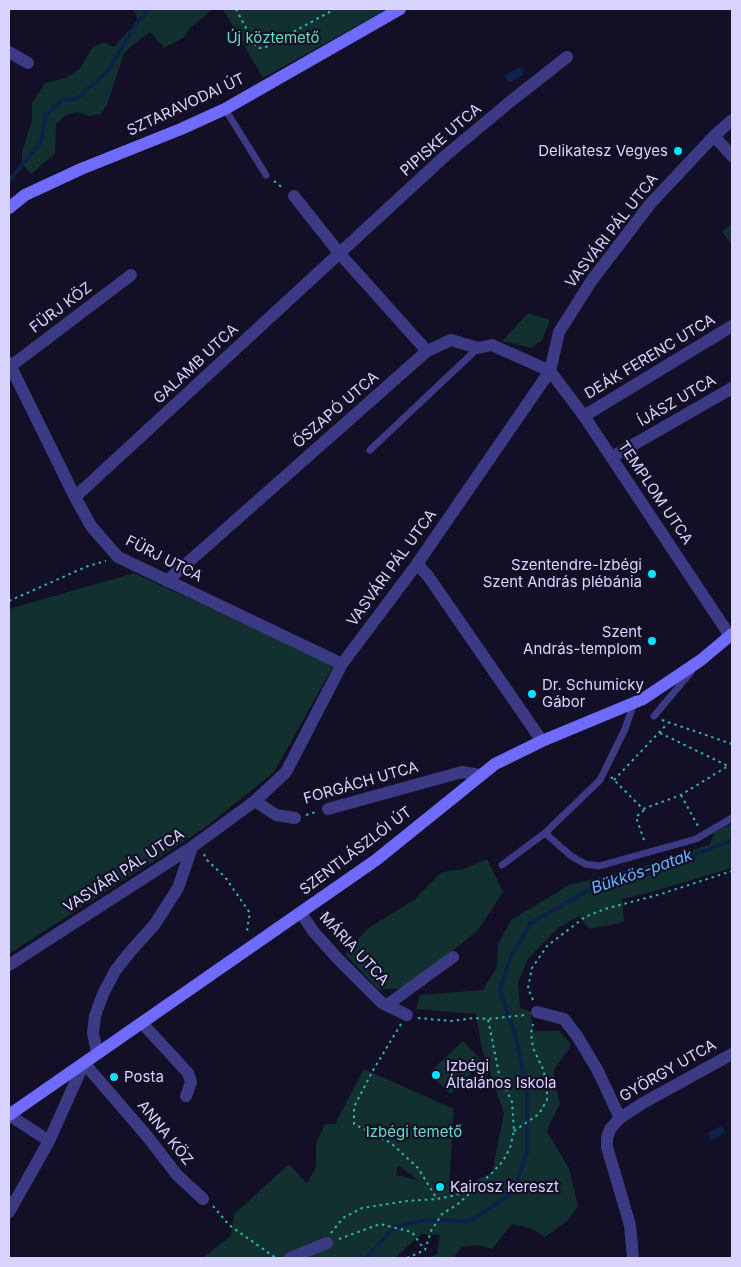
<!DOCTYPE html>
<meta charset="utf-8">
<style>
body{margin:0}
#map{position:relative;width:741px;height:1267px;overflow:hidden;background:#130f26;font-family:Inter,sans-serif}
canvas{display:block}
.frame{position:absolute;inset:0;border:10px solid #d9d4ff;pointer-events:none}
</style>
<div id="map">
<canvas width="741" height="1267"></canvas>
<div class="frame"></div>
</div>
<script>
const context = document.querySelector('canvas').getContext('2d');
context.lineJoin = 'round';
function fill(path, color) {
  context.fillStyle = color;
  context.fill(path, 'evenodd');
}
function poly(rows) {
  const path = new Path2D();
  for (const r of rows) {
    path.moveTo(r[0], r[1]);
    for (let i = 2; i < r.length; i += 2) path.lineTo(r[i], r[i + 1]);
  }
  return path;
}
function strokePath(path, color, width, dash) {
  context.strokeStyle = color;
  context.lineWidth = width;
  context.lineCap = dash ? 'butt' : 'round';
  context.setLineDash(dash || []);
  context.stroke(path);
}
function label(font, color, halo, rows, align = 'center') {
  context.font = font + ' Inter,sans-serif';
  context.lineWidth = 4.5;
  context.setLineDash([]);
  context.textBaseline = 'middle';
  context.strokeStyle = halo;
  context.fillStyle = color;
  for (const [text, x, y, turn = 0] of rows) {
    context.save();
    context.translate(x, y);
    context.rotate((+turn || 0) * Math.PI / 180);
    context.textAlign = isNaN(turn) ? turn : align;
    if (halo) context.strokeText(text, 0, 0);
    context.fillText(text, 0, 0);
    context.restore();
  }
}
fill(poly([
 [134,9,213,9,191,27,183,38,164,48,150,32,131,46,124,54,107,105,101,114,89,116,78,112,65,115,56,125,55,154,31,174,22,164,22,152,32,120,32,103,45,83,65,78,80,69,91,49,103,42,114,47,138,21],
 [223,9,387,9,263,78],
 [732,224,732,246,722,231],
 [528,313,550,320,542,340,532,348,502,341],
 [134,573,334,665,274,772,206,827,9,954,9,609],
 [732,823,732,868,648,893,622,899,624,922,589,929,579,916,558,928,528,959,518,982,520,1008,531,1012,533,1031,559,1031,570,1043,569,1049,554,1070,555,1085,560,1104,552,1119,547,1132,569,1168,578,1206,567,1221,545,1237,530,1228,512,1224,492,1249,479,1245,462,1247,453,1258,428,1258,437,1254,440,1235,421,1234,395,1258,207,1258,205,1256,231,1236,234,1214,289,1164,307,1184,316,1167,316,1144,325,1124,337,1124,336,1122,364,1069,454,1109,449,1186,458,1188,492,1173,504,1113,482,1050,476,1014,416,1009,420,995,483,990,497,967,498,944,511,920,569,885,656,863,710,844,714,833],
 [398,1166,399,1166,418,1180,396,1175],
 [487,859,503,892,478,930,407,989,378,989,345,954,367,929,415,899,442,872,463,869],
 [463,1041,483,1062,450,1094,429,1073]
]), '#12302f');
fill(poly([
 [519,67,522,68,524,71,523,75,511,82,508,81,505,77,506,75],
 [722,1126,725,1133,711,1140,707,1133]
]), '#0c2248');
strokePath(poly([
 [9,181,41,142,46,115,61,101,77,98,107,72,138,21,144,16,148,9],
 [366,1258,395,1227,424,1220,470,1221,514,1192,527,1152,527,1091,516,1038,500,990,511,956,531,923,594,887,653,872,732,840]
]), '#0c2248', 4);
strokePath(poly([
 [236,9,255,45,259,48,266,47,335,9],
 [274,181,284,189],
 [9,601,88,566,106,561],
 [662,720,732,744],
 [660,733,728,766],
 [611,777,643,809,681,795,728,766],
 [614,780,668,723],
 [681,795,699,828],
 [644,810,636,817,645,843],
 [306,815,316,812],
 [204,854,206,859,225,877,250,913,247,929,250,934],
 [533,1000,528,988,532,968,547,946,585,917,605,909,661,894,732,871],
 [418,1018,451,1021,474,1018,488,1019,525,1015],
 [401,1024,372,1072,354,1107,354,1124,391,1143,418,1168,437,1199],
 [514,1131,539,1114,547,1100,547,1085,543,1069,533,1048,531,1033,533,1024],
 [213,1206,229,1225,276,1258],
 [331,1233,343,1218,362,1208,407,1201,437,1199,456,1195,474,1188],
 [339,1239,380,1224,412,1232,424,1249],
 [407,1258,425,1250,431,1231,442,1214,458,1204,492,1173,503,1161,510,1148,514,1131,512,1102,499,1074,488,1019]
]), '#2fb8b0', 2, [2.5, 4]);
strokePath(poly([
 [225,109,266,175],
 [370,450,478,348],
 [654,716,691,672],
 [545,833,571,856,585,864,599,866,696,839,732,818],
 [502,865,545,833,600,780,625,729,634,703]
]), '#3d3a85', 7);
strokePath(poly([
 [9,52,28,63],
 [714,136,732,156],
 [294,196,340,254,427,351],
 [9,363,75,497,91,526,118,557,342,664],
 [11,366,131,275],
 [584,416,732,326],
 [612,457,732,388],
 [75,497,445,156,511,101,567,57],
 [417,564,428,576,542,741],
 [167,581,427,351,451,340,478,348,492,345,550,371,584,416,730,636],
 [255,801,276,815,295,818],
 [328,809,462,772,480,775],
 [301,913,313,931,339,960,382,1003,407,1015],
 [9,965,192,847,255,801,286,772,342,664,417,564,550,371,559,332,592,280,651,203,714,136,732,120],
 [387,1005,453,957],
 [537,1012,564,1019,577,1036,597,1069,620,1118],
 [142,1023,188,1073,191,1082,186,1096],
 [97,1053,93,1033,95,1016,103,994,115,971,129,953,155,924,178,888,192,847],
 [9,1115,49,1141],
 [9,1212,49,1141,84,1063,147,1136,177,1175,203,1199],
 [290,1258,327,1243],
 [633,1258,630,1225,607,1147,607,1138,610,1129,620,1118,643,1103,732,1054]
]), '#3d3a85', 12);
strokePath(poly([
 [9,208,25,195,81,169,181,129,225,109,400,9],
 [9,1115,376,860,495,764,542,741,643,699,701,660,732,634]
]), '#6f6bff', 12);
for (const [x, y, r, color] of [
 [678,151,5,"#00e5ff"],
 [652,574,5,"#00e5ff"],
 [652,641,5,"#00e5ff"],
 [532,694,5,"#00e5ff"],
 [436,1075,5,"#00e5ff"],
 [114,1077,5,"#00e5ff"],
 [440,1187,5,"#00e5ff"]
]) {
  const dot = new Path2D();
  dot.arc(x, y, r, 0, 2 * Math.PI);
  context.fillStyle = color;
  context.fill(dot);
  strokePath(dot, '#130f26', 2);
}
label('15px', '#5fe0c0', '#130f26', [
 ["Új köztemető",273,38],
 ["Izbégi temető",414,1132]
]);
label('15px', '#d9d4ff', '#130f26', [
 ["SZTARAVODAI ÚT",186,105,-25],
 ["PIPISKE UTCA",441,140,-41],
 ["VASVÁRI PÁL UTCA",612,231,-52],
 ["FÜRJ KÖZ",61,308,-37],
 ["DEÁK FERENC UTCA",650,357,-31],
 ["GALAMB UTCA",196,364,-43],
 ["ÍJÁSZ UTCA",677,401,-30],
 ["ŐSZAPÓ UTCA",336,410,-41],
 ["TEMPLOM UTCA",655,493,56],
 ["FÜRJ UTCA",164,559,27],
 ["VASVÁRI PÁL UTCA",392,568,-54],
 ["FORGÁCH UTCA",361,783,-16],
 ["SZENTLÁSZLÓI ÚT",356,851,-37],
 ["VASVÁRI PÁL UTCA",124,871,-33],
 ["MÁRIA UTCA",354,949,47],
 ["GYÖRGY UTCA",668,1071,-30],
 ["ANNA KÖZ",165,1133,51]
]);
label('15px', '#d9d4ff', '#130f26', [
 ["Delikatesz Vegyes",668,151,"right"],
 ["Szentendre-Izbégi",642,565,"right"],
 ["Szent András plébánia",642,582,"right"],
 ["Szent",642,632,"right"],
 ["András-templom",642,649,"right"],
 ["Dr. Schumicky",542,685],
 ["Gábor",542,702],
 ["Izbégi",446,1066],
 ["Általános Iskola",446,1083],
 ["Posta",124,1077],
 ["Kairosz kereszt",450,1187]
], 'left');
label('italic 16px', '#62b6ff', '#130f26', [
 ["Bükkös-patak",642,872,-19]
]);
</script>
